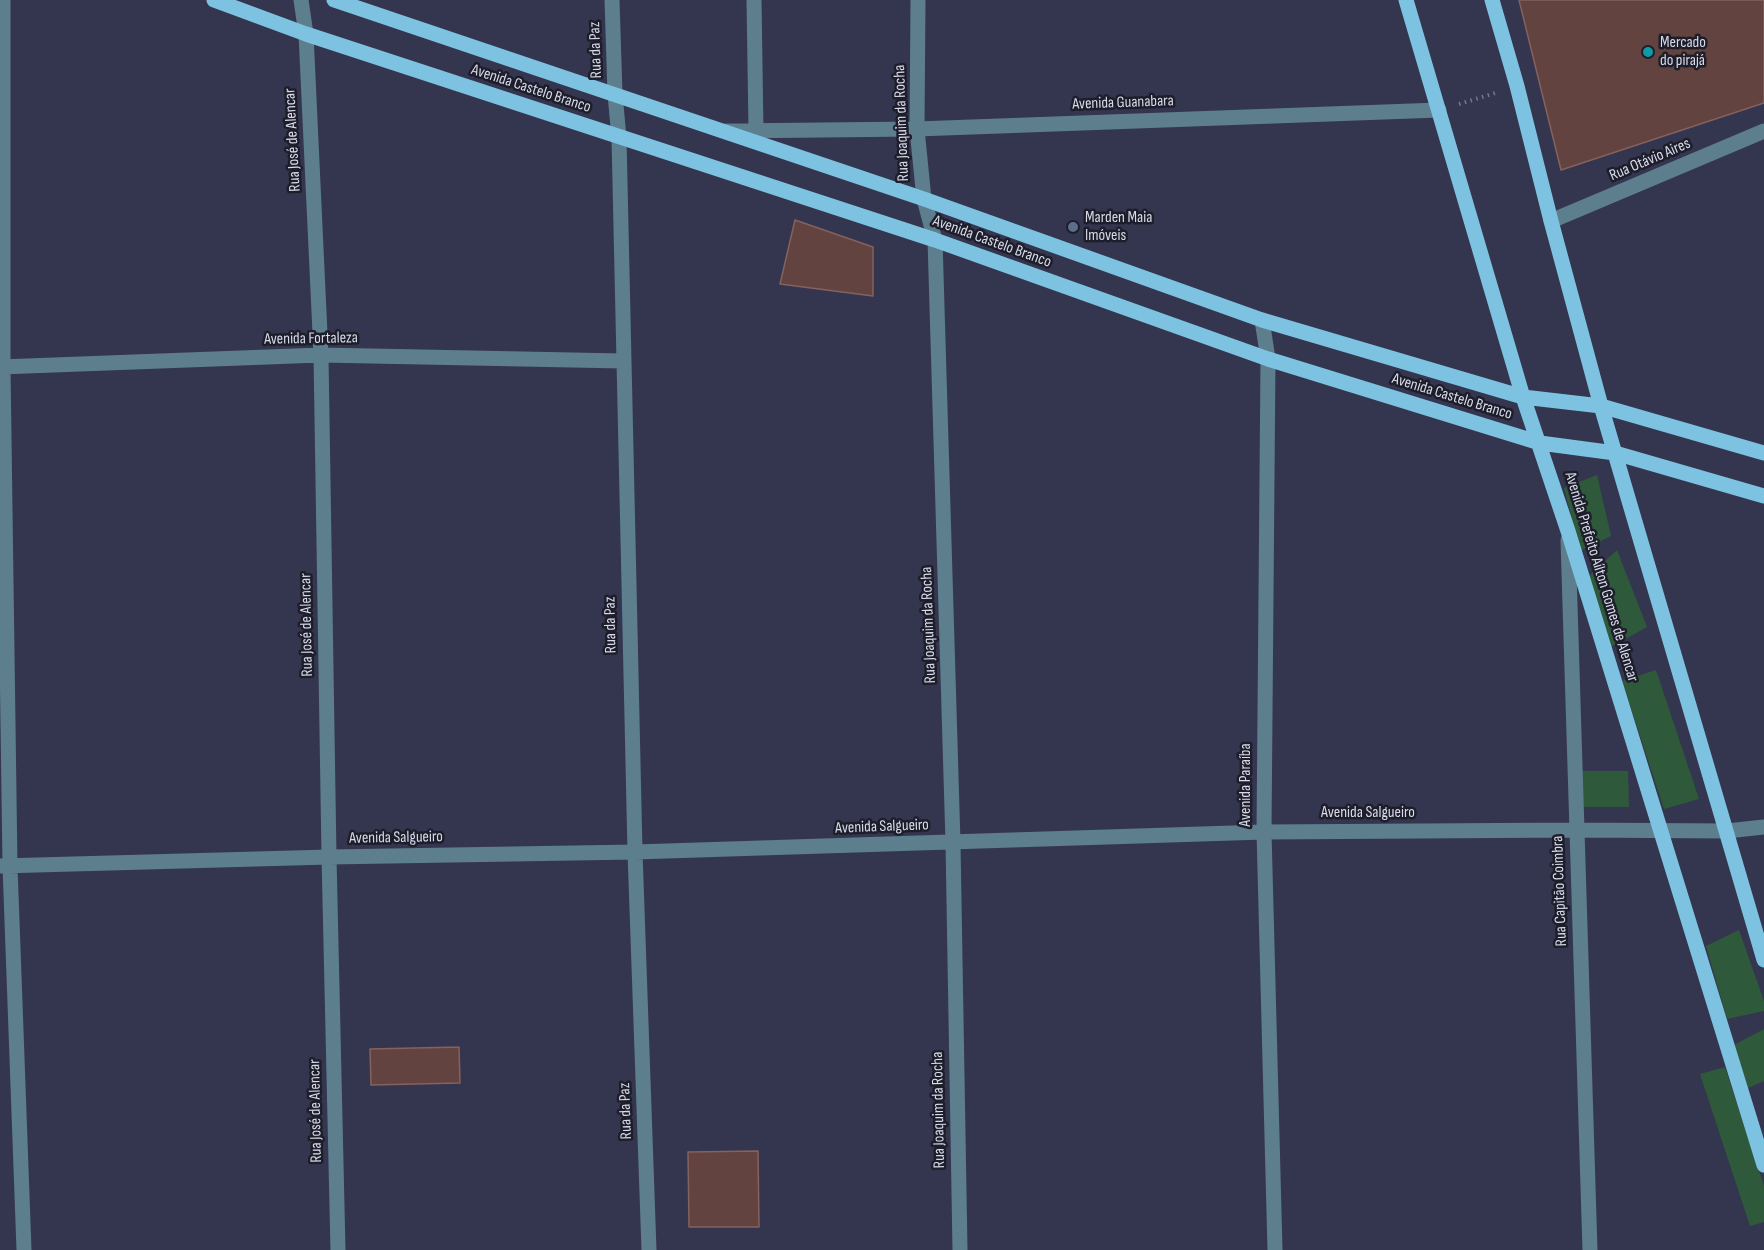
<!DOCTYPE html>
<meta charset="utf-8">
<style>
body{margin:0}
canvas{display:block;background:#34354f}
</style>
<canvas width="1764" height="1250"></canvas>
<script>
const context = document.querySelector('canvas').getContext('2d');
context.lineJoin = 'round';
function fill(path, color) {
  context.fillStyle = color;
  context.fill(path, 'evenodd');
}
function poly(rows) {
  const path = new Path2D();
  for (const r of rows) {
    path.moveTo(r[0], r[1]);
    for (let i = 2; i < r.length; i += 2) path.lineTo(r[i], r[i + 1]);
  }
  return path;
}
function strokePath(path, color, width, dash) {
  context.strokeStyle = color;
  context.lineWidth = width;
  context.lineCap = dash ? 'butt' : 'round';
  context.setLineDash(dash || []);
  context.stroke(path);
}
function label(font, color, halo, rows, align = 'center') {
  context.font = font + ' "Sofia Sans Condensed",sans-serif';
  context.lineWidth = 5;
  context.setLineDash([]);
  context.textBaseline = 'middle';
  context.strokeStyle = halo;
  context.fillStyle = color;
  for (const [text, x, y, turn = 0] of rows) {
    context.save();
    context.translate(x, y);
    context.rotate((+turn || 0) * Math.PI / 180);
    context.textAlign = isNaN(turn) ? turn : align;
    if (halo) context.strokeText(text, 0, 0);
    context.fillText(text, 0, 0);
    context.restore();
  }
}
fill(poly([
 [1597,475,1611,536,1580,551,1564,488],
 [1617,550,1647,627,1609,648,1589,576],
 [1656,670,1699,799,1664,809,1622,681],
 [1582,771,1628,771,1629,807,1581,807],
 [1739,930,1764,1001,1764,1011,1727,1019,1706,946],
 [1764,1029,1764,1081,1748,1088,1734,1045],
 [1725,1067,1764,1186,1764,1222,1750,1226,1700,1074]
]), '#2f593b');
const building = poly([
 [1519,0,1764,0,1764,103,1561,170,1519,0],
 [795,220,873,247,873,296,780,284,795,220],
 [459,1047,460,1083,371,1085,370,1049,459,1047],
 [758,1151,759,1227,689,1227,688,1152,758,1151]
]);
fill(building, '#634340');
strokePath(building, '#84625e', 1.5);
strokePath(poly([
 [1459,104,1495,93]
]), '#76778e', 4, [1.5, 4.5]);
strokePath(poly([
 [3,0,3,367,10,866,24,1250],
 [301,0,306,34,321,355,329,857,338,1250],
 [612,0,615,94,619,138,635,852,649,1250],
 [754,0,756,131],
 [918,0,917,129,924,199,935,240,953,843,960,1250],
 [726,131,917,129,1439,110],
 [1551,221,1764,131],
 [1262,320,1268,359,1264,832,1275,1250],
 [0,367,321,355,623,361],
 [1568,540,1590,1250],
 [0,866,329,857,635,852,1264,832,1576,830,1727,831,1764,827]
]), '#5d7e8d', 15);
strokePath(poly([
 [214,0,306,34,935,240,1268,359,1540,443,1615,453,1764,496],
 [334,0,924,199,1262,320,1523,397,1601,406,1764,453],
 [1406,0,1523,397,1568,531,1764,1165],
 [1492,0,1517,86,1551,221,1601,406,1764,960]
]), '#7dc3e1', 15);
for (const [x, y, r, color] of [
 [1648,52,6,"#0f9aa8"],
 [1073,227,6,"#5c6f8a"]
]) {
  const dot = new Path2D();
  dot.arc(x, y, r, 0, 2 * Math.PI);
  context.fillStyle = color;
  context.fill(dot);
  strokePath(dot, '#1d1e2a', 2);
}
label('16px', '#d8daeb', '#1d1e2a', [
 ["Mercado",1660,43],
 ["do pirajá",1660,61],
 ["Marden Maia",1085,218],
 ["Imóveis",1085,236]
], 'left');
label('16px', '#d8daeb', '#1d1e2a', [
 ["Rua da Paz",596,50,-92],
 ["Avenida Castelo Branco",531,89,18],
 ["Avenida Guanabara",1123,103,-2],
 ["Rua Joaquim da Rocha",902,123,-92],
 ["Rua José de Alencar",293,140,-93],
 ["Rua Otávio Aires",1650,160,-23],
 ["Avenida Castelo Branco",992,242,20],
 ["Avenida Fortaleza",311,339,-1],
 ["Avenida Castelo Branco",1452,397,17],
 ["Avenida Prefeito Aílton Gomes de Alencar",1601,577,73],
 ["Rua José de Alencar",307,625,-91],
 ["Rua da Paz",611,625,-91],
 ["Rua Joaquim da Rocha",929,625,-92],
 ["Avenida Paraíba",1246,785,-90],
 ["Avenida Salgueiro",1368,813],
 ["Avenida Salgueiro",882,827,-2],
 ["Avenida Salgueiro",396,838,-1],
 ["Rua Capitão Coimbra",1560,891,-92],
 ["Rua Joaquim da Rocha",939,1110,-91],
 ["Rua José de Alencar",316,1111,-91],
 ["Rua da Paz",626,1111,-92]
]);
</script>
